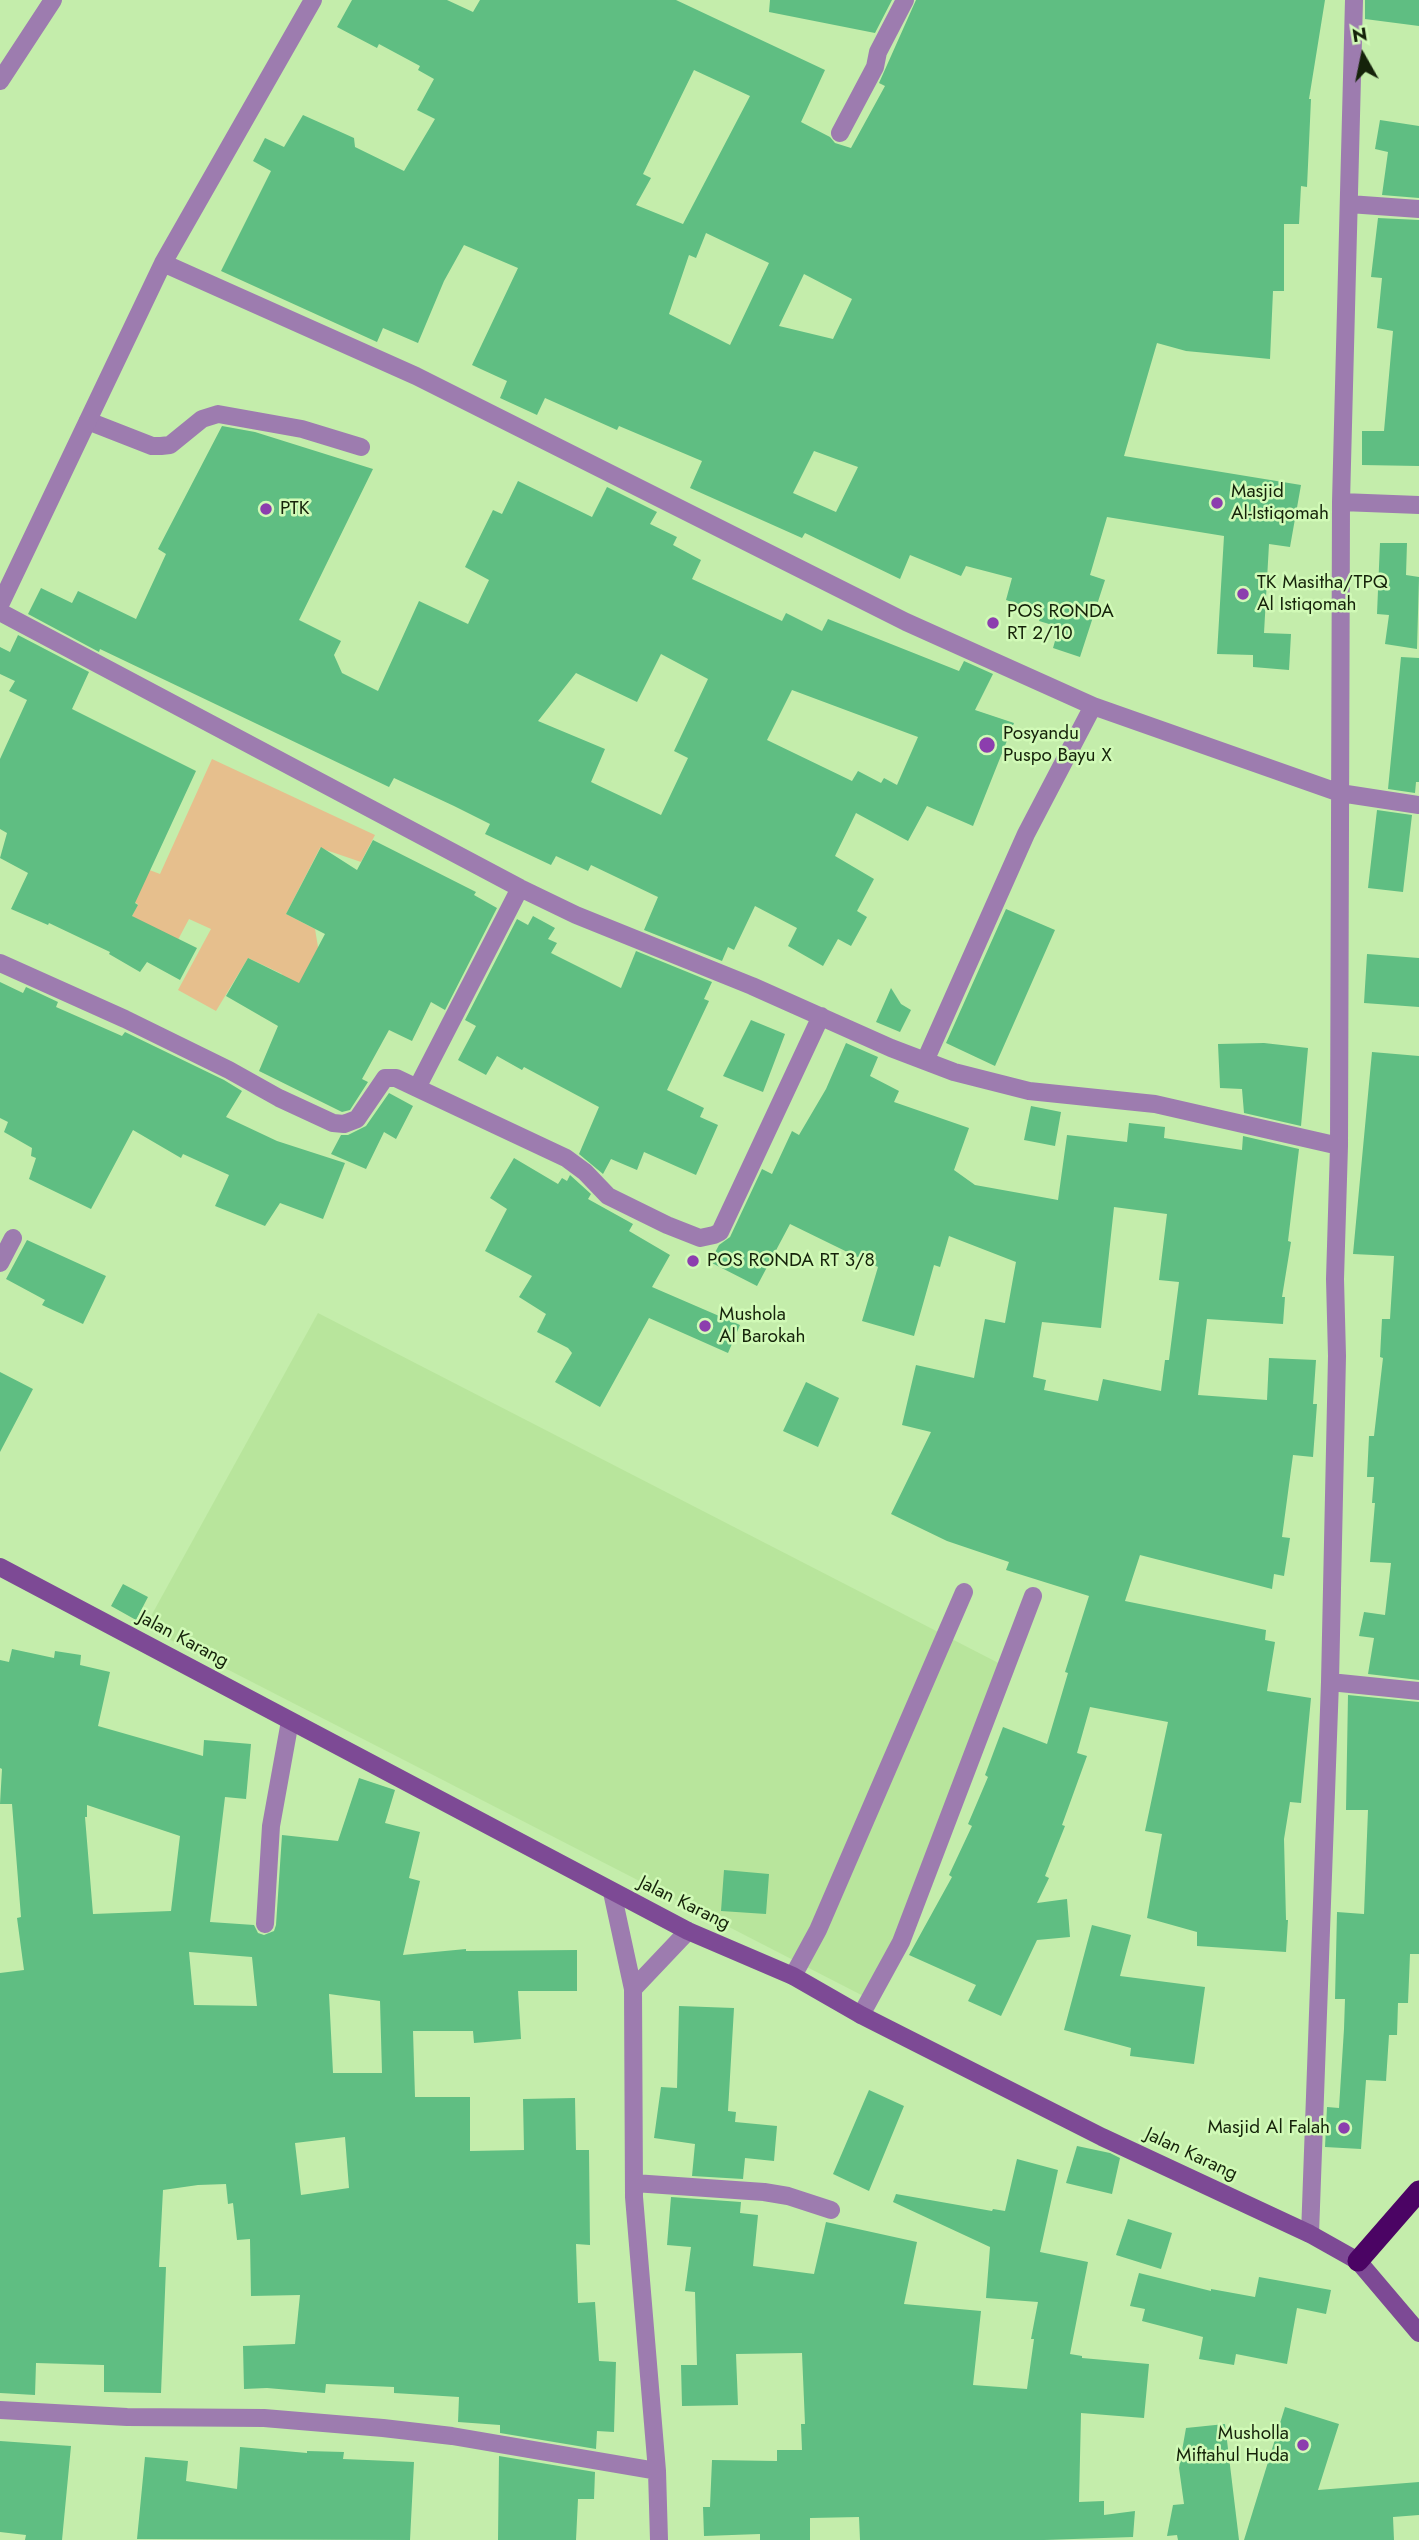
<!DOCTYPE html>
<style>
body{margin:0}
#map{position:relative;width:1419px;height:2540px;overflow:hidden;background:#c4edab;font-family:Jost,sans-serif}
canvas{display:block}
.north{position:absolute;left:1328px;top:21px;width:70px;height:70px;-webkit-text-stroke:5px #d1fab7;paint-order:stroke;rotate:351deg;font-size:19px;font-weight:700;line-height:28px;text-align:center;color:#15230a}
.north::after{content:'';display:block;margin:auto;width:24px;height:32px;background:#15230a;clip-path:polygon(50% 0,100% 100%,50% 72%,0 100%)}
</style>
<div id="map">
<canvas width="1419" height="2540"></canvas>
<div class="north">N</div>
</div>
<script>
const context = document.querySelector('canvas').getContext('2d');
context.lineJoin = 'round';
function fill(path, color) {
  context.fillStyle = color;
  context.fill(path, 'evenodd');
}
function poly(rows) {
  const path = new Path2D();
  for (const r of rows) {
    path.moveTo(r[0], r[1]);
    for (let i = 2; i < r.length; i += 2) path.lineTo(r[i], r[i + 1]);
  }
  return path;
}
function strokePath(path, color, width, dash) {
  context.strokeStyle = color;
  context.lineWidth = width;
  context.lineCap = dash ? 'butt' : 'round';
  context.setLineDash(dash || []);
  context.stroke(path);
}
function label(font, color, halo, rows, align = 'center') {
  context.font = font + ' Jost,sans-serif';
  context.lineWidth = 5;
  context.setLineDash([]);
  context.textBaseline = 'middle';
  context.strokeStyle = halo;
  context.fillStyle = color;
  for (const [text, x, y, turn = 0] of rows) {
    context.save();
    context.translate(x, y);
    context.rotate((+turn || 0) * Math.PI / 180);
    context.textAlign = isNaN(turn) ? turn : align;
    if (halo) context.strokeText(text, 0, 0);
    context.fillText(text, 0, 0);
    context.restore();
  }
}
fill(poly([
 [318,1313,1014,1671,875,2002,145,1627]
]), '#b8e59c');
fill(poly([
 [212,759,375,835,361,862,320,848,286,914,315,929,318,947,323,952,278,1022,260,1016,282,974,248,958,216,1011,178,990,211,929,189,919,171,953,132,916,138,904,87,876,94,849,160,874]
]), '#e6bf8d');
fill(poly([
 [352,0,447,0,473,12,480,0,676,0,825,70,801,122,830,137,835,143,851,148,885,86,879,83,916,0,1325,0,1309,99,1311,99,1307,187,1301,186,1299,224,1284,224,1284,291,1273,291,1270,359,1186,351,1157,343,1124,456,1301,485,1290,547,1269,544,1264,633,1291,634,1289,670,1253,667,1253,655,1217,654,1224,536,1107,517,1090,575,1105,580,1080,657,1053,648,1059,627,1039,621,1042,612,1006,600,1012,578,966,566,961,576,910,555,900,579,805,533,802,538,690,488,702,461,619,426,617,430,545,398,537,415,500,398,507,381,472,365,518,268,464,245,444,281,418,343,383,328,377,342,221,271,271,171,253,161,265,138,284,147,303,115,354,138,355,147,404,171,435,119,417,110,434,79,418,70,420,66,379,44,377,48,337,27],
 [694,70,750,96,683,224,636,205,651,178,643,174],
 [706,233,769,263,730,345,669,314,689,255,696,258],
 [804,274,852,299,833,339,779,326],
 [814,451,858,467,836,512,793,493],
 [770,0,892,0,875,33,769,12],
 [1365,0,1419,0,1419,26,1365,19],
 [1380,120,1419,126,1419,198,1382,195,1388,152,1375,149],
 [1378,218,1419,220,1419,466,1362,465,1362,431,1384,431,1393,331,1377,328,1382,278,1371,277],
 [222,426,255,432,373,469,299,620,341,641,334,655,342,673,378,691,419,601,468,624,489,580,465,567,493,510,502,514,518,481,592,517,607,487,657,512,650,524,677,537,673,545,701,560,692,579,782,621,786,613,822,631,828,619,959,671,964,661,993,674,975,710,1014,723,973,826,927,806,908,841,856,813,835,856,874,879,857,911,867,917,851,946,838,939,823,966,788,946,797,928,755,906,734,950,728,947,722,961,644,930,658,897,591,865,588,871,556,856,551,865,485,834,490,824,454,806,394,778,389,787,100,649,99,652,28,614,41,588,72,603,78,591,136,619,166,554,158,549],
 [661,654,708,679,674,751,688,758,661,815,591,782,605,749,538,721,576,673,637,702],
 [792,690,918,737,897,785,884,778,881,783,858,771,852,781,767,740],
 [1380,543,1407,543,1406,575,1419,577,1417,649,1385,644,1389,615,1377,614],
 [18,635,89,672,72,709,196,771,135,903,138,905,132,916,197,948,180,980,147,962,140,972,109,954,110,952,49,923,48,925,11,909,28,873,0,858,7,833,0,829,0,759,27,700,9,691,15,681,0,674,0,647,10,652],
 [1401,657,1419,658,1419,782,1416,782,1415,793,1388,789],
 [1377,810,1412,815,1403,892,1368,888],
 [373,840,476,892,474,895,497,908,445,1010,431,1002,412,1041,389,1030,362,1079,368,1082,350,1110,342,1112,259,1071,278,1026,226,996,248,958,299,983,325,934,286,914,321,847,357,870],
 [1006,909,1055,930,995,1066,946,1043],
 [533,916,555,928,548,939,557,943,551,953,621,988,636,951,712,982,704,999,709,1001,667,1090,704,1108,700,1117,718,1125,696,1175,644,1152,637,1170,611,1159,603,1174,579,1154,599,1107,524,1067,522,1070,497,1056,486,1075,458,1060,476,1026,465,1020,517,919,528,925],
 [1367,954,1419,958,1419,1007,1364,1003],
 [0,982,23,993,26,987,58,1002,56,1007,122,1036,125,1032,224,1080,242,1091,226,1117,277,1141,345,1163,323,1219,280,1203,265,1226,215,1206,229,1175,183,1154,181,1158,133,1130,91,1209,29,1179,36,1158,31,1156,32,1148,4,1132,8,1122,0,1118],
 [891,988,901,1004,911,1010,900,1032,876,1022],
 [751,1020,785,1034,763,1092,723,1076],
 [846,1043,878,1057,870,1076,899,1091,894,1102,969,1128,954,1170,975,1185,1058,1200,1067,1135,1127,1142,1129,1123,1165,1127,1164,1138,1242,1150,1243,1136,1299,1149,1288,1241,1291,1242,1282,1297,1285,1297,1283,1324,1207,1319,1198,1395,1267,1400,1269,1358,1316,1360,1313,1404,1317,1404,1313,1457,1293,1455,1282,1537,1290,1538,1284,1576,1274,1574,1272,1589,1140,1555,1125,1601,1266,1630,1265,1640,1275,1642,1267,1691,1311,1698,1301,1803,1290,1802,1284,1839,1286,1920,1288,1920,1286,1952,1197,1946,1197,1932,1147,1918,1162,1834,1145,1831,1168,1722,1090,1707,1077,1753,1087,1756,1062,1825,1065,1826,1045,1876,1049,1878,1037,1903,1067,1899,1070,1937,1037,1940,1001,2016,968,2001,976,1985,909,1955,952,1877,949,1875,972,1826,968,1824,988,1777,985,1775,1003,1727,1047,1744,1068,1673,1065,1672,1089,1596,1006,1570,1009,1562,947,1541,891,1514,931,1432,902,1425,916,1365,974,1378,985,1319,1005,1323,1016,1262,949,1236,940,1267,934,1265,914,1336,862,1321,878,1267,790,1224,757,1286,710,1262,719,1245,730,1237,762,1169,772,1174,792,1131,799,1135,826,1089],
 [1114,1207,1167,1214,1159,1280,1179,1282,1169,1360,1165,1360,1161,1391,1103,1379,1098,1401,1044,1390,1046,1380,1033,1377,1042,1322,1101,1328],
 [1264,1043,1308,1048,1301,1126,1244,1113,1242,1089,1220,1088,1218,1044],
 [1372,1052,1419,1056,1419,1680,1368,1674,1374,1638,1359,1636,1364,1612,1385,1615,1391,1563,1370,1562,1375,1503,1372,1503,1374,1477,1367,1477,1369,1436,1374,1436,1383,1358,1380,1357,1382,1319,1390,1319,1394,1256,1353,1254],
 [389,1093,413,1106,396,1139,384,1132,366,1169,331,1154,341,1135,348,1135,366,1126],
 [1031,1106,1061,1112,1055,1146,1024,1140],
 [514,1158,558,1184,562,1178,567,1181,570,1175,591,1194,588,1199,633,1224,629,1231,670,1255,652,1287,740,1325,728,1353,649,1318,600,1407,555,1382,572,1353,568,1348,537,1332,546,1314,519,1297,532,1276,485,1251,507,1209,490,1198],
 [27,1240,106,1276,83,1324,42,1305,45,1300,6,1279],
 [0,1372,33,1389,0,1452],
 [806,1382,839,1398,818,1447,783,1431],
 [123,1584,148,1597,136,1620,111,1606],
 [12,1649,54,1658,55,1651,81,1655,80,1665,110,1672,98,1726,203,1756,204,1740,251,1744,246,1799,225,1797,210,1922,254,1925,258,1933,264,1935,274,1931,276,1925,282,1835,338,1841,359,1778,395,1790,385,1823,420,1832,409,1878,420,1881,403,1955,466,1949,466,1951,577,1950,577,1991,518,1991,521,2039,474,2043,473,2031,413,2031,415,2097,470,2097,470,2151,524,2150,523,2099,575,2098,576,2150,589,2150,590,2245,576,2244,578,2303,595,2302,599,2361,616,2362,614,2432,597,2431,596,2449,500,2433,500,2425,458,2422,459,2397,394,2393,394,2387,326,2384,325,2393,267,2388,244,2389,243,2346,295,2344,300,2295,251,2296,250,2239,237,2240,233,2203,228,2204,226,2184,198,2185,163,2190,159,2267,166,2267,161,2393,104,2392,104,2365,36,2363,35,2395,0,2393,0,1973,24,1970,17,1918,21,1917,12,1804,0,1804,2,1769,0,1768,0,1660,9,1662],
 [87,1805,180,1836,171,1911,93,1914,85,1817,87,1817],
 [189,1952,252,1957,257,2006,194,2005],
 [329,1994,380,2001,382,2073,333,2073],
 [345,2137,349,2188,301,2195,295,2143],
 [1348,1695,1419,1702,1419,1954,1410,1954,1408,2003,1398,2003,1397,2035,1389,2035,1386,2081,1366,2080,1361,2149,1325,2147,1327,2107,1339,2108,1344,2029,1345,1999,1335,1999,1337,1912,1364,1914,1368,1810,1346,1810],
 [724,1870,769,1874,766,1914,721,1911],
 [1092,1925,1131,1935,1120,1976,1205,1987,1194,2064,1130,2056,1131,2048,1064,2030],
 [679,2006,734,2008,728,2111,736,2112,735,2122,777,2126,774,2161,745,2158,743,2179,692,2176,695,2144,654,2138,661,2087,677,2088],
 [869,2090,904,2106,869,2191,833,2174],
 [1077,2146,1110,2153,1120,2158,1112,2194,1066,2183],
 [1017,2159,1058,2170,1040,2252,1088,2262,1070,2354,1082,2356,1082,2358,1149,2364,1144,2418,1081,2413,1079,2502,1104,2501,1104,2515,1135,2511,1133,2537,1044,2540,860,2540,859,2517,810,2518,810,2540,760,2540,760,2534,704,2536,703,2507,710,2507,712,2460,777,2461,777,2450,802,2450,801,2424,805,2424,802,2353,736,2354,738,2405,682,2406,681,2365,697,2365,695,2292,685,2291,691,2247,667,2245,671,2197,741,2202,740,2213,758,2215,753,2266,814,2274,826,2222,917,2242,904,2304,981,2311,973,2385,1027,2389,1034,2339,1031,2339,1038,2302,986,2298,990,2247,893,2202,896,2194,992,2211,993,2209,1005,2211],
 [1128,2219,1172,2233,1161,2269,1116,2255],
 [1139,2273,1211,2291,1211,2289,1255,2297,1259,2277,1331,2290,1326,2314,1297,2308,1287,2364,1236,2354,1234,2365,1199,2359,1203,2337,1142,2321,1145,2309,1130,2306],
 [1285,2407,1339,2424,1318,2490,1419,2482,1419,2515,1393,2517,1394,2540,1244,2540],
 [1225,2424,1239,2540,1178,2540,1177,2535,1167,2536,1173,2505,1184,2504,1179,2468,1186,2428],
 [0,2441,71,2446,62,2540,25,2540,26,2535,0,2532],
 [240,2447,307,2453,307,2451,344,2452,343,2459,414,2462,410,2540,137,2539,145,2457,188,2461,186,2481,237,2489],
 [499,2456,595,2472,594,2499,578,2499,576,2540,498,2540]
]), '#5fbe82');
strokePath(poly([
 [0,81,53,0],
 [88,421,152,446,161,446,170,445,202,419,218,414,302,429,361,447],
 [793,1976,818,1930,964,1592]
]), '#9d7caf', 18);
strokePath(poly([
 [840,133,875,67,878,52,905,0],
 [1349,204,1419,209],
 [163,263,416,376,906,622,1093,706,1340,793,1419,805],
 [1341,502,1419,505],
 [0,605,163,263,313,0],
 [0,612,520,888,576,915,752,986,891,1048,954,1072,1029,1091,1155,1104,1339,1146],
 [520,888,417,1088,566,1158,585,1172,608,1196,667,1225,700,1238,714,1235,720,1232,821,1016],
 [0,963,125,1019,229,1070,279,1098,333,1123,344,1124,357,1119,385,1078,396,1078,417,1088],
 [925,1061,1026,834,1093,706],
 [0,1263,13,1238],
 [1330,1682,1419,1691],
 [612,1892,633,1989,634,2197,657,2471,659,2540],
 [265,1924,271,1826,290,1721],
 [633,1989,688,1931],
 [861,2015,901,1942,1033,1596],
 [634,2183,764,2192,788,2196,831,2210],
 [1310,2234,1330,1682,1337,1356,1335,1279,1339,1146,1341,502,1354,0],
 [0,2410,127,2417,264,2418,383,2428,452,2436,657,2471]
]), '#9d7caf', 18);
strokePath(poly([
 [0,1567,688,1931,793,1976,861,2015,1102,2137,1310,2234,1358,2261,1419,2333]
]), '#7d4a95', 18);
strokePath(poly([
 [1358,2261,1419,2191]
]), '#4b0464', 21);
for (const [x, y, r, color] of [
 [1217,503,7,"#8c3eae"],
 [266,509,7,"#8c3eae"],
 [1243,594,7,"#8c3eae"],
 [993,623,7,"#8c3eae"],
 [987,745,9,"#8c3eae"],
 [693,1261,7,"#8c3eae"],
 [705,1326,7,"#8c3eae"],
 [1344,2128,7,"#8c3eae"],
 [1303,2445,7,"#8c3eae"]
]) {
  const dot = new Path2D();
  dot.arc(x, y, r, 0, 2 * Math.PI);
  context.fillStyle = color;
  context.fill(dot);
  strokePath(dot, '#d1fab7', 2.5);
}
label('19px', '#15230a', '#d1fab7', [
 ["Masjid",1231,492],
 ["Al-Istiqomah",1231,514],
 ["PTK",280,509],
 ["TK Masitha/TPQ",1257,583],
 ["Al Istiqomah",1257,605],
 ["POS RONDA",1007,612],
 ["RT 2/10",1007,634],
 ["Posyandu",1003,734],
 ["Puspo Bayu X",1003,756],
 ["POS RONDA RT 3/8",707,1261],
 ["Mushola",719,1315],
 ["Al Barokah",719,1337],
 ["Masjid Al Falah",1330,2128,"right"],
 ["Musholla",1289,2434,"right"],
 ["Miftahul Huda",1289,2456,"right"]
], 'left');
label('19px', '#15230a', '#d1fab7', [
 ["Jalan Karang",183,1640,28],
 ["Jalan Karang",684,1904,26],
 ["Jalan Karang",1191,2155,25]
]);
</script>
